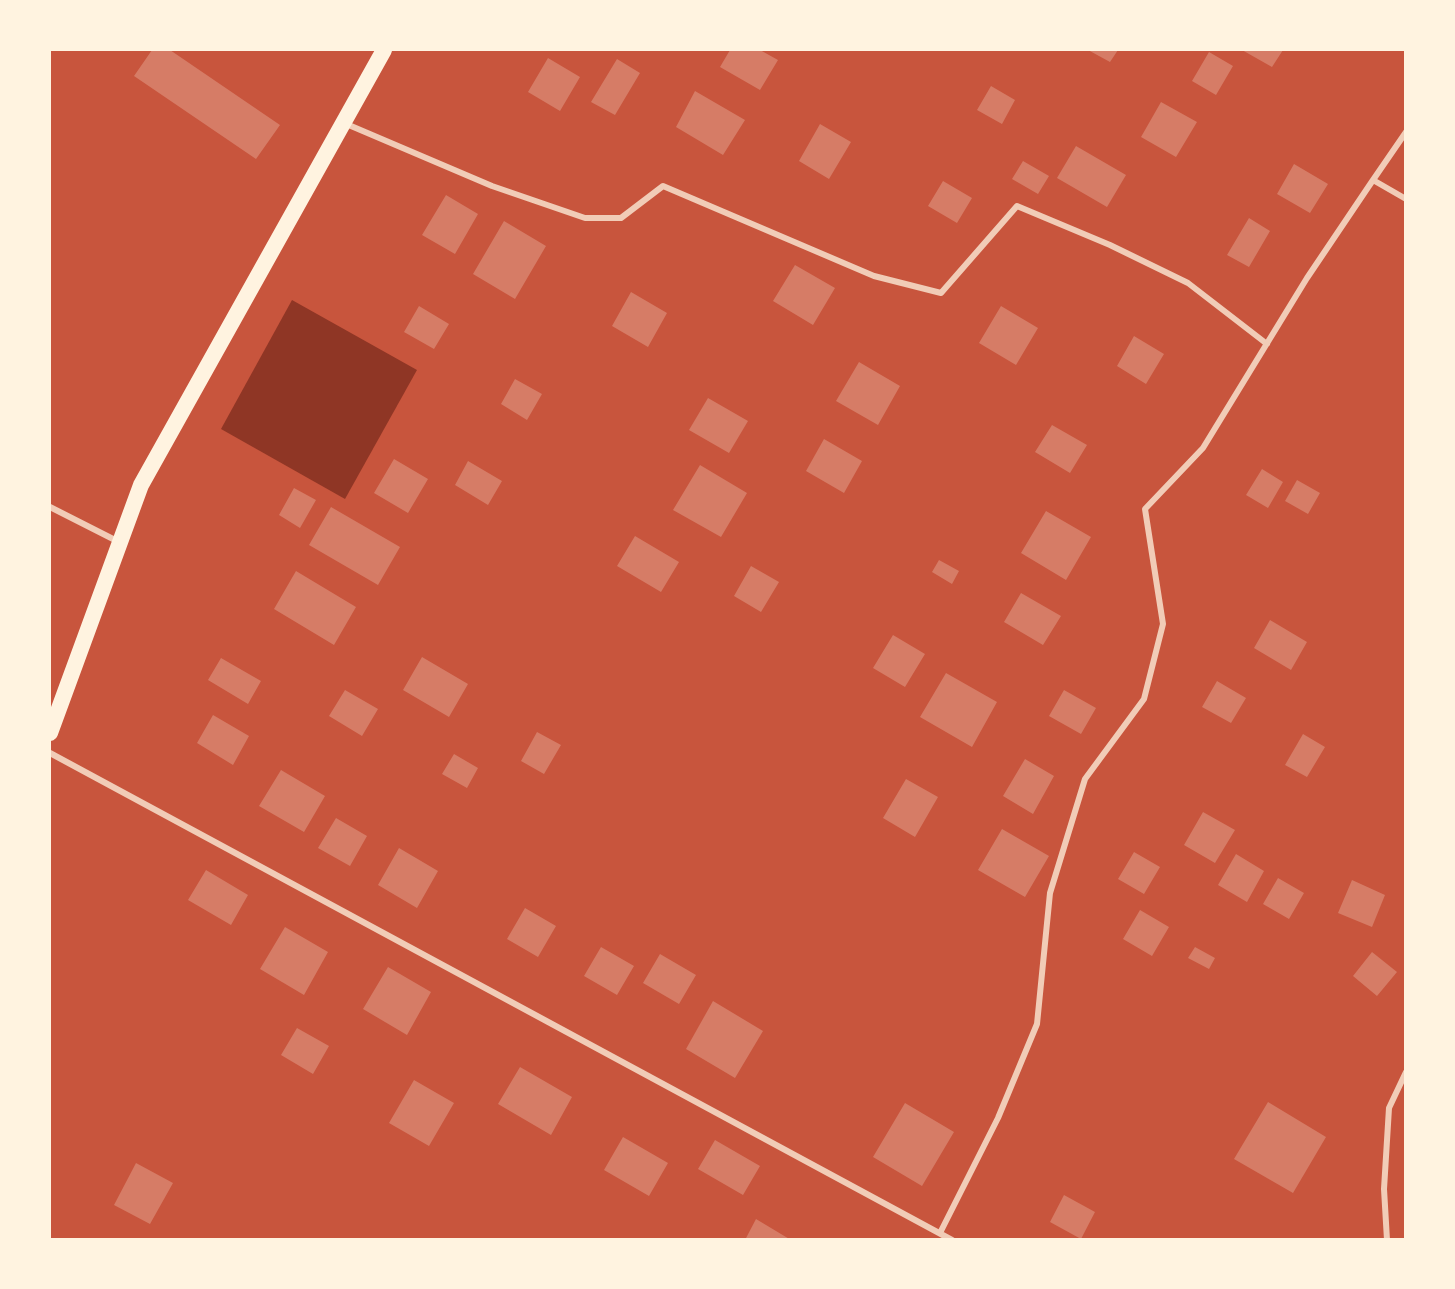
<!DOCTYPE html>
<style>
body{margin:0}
#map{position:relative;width:1455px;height:1289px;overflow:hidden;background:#c8553d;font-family:"DM Sans",sans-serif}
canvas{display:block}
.frame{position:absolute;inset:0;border:51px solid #fff3e0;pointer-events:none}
</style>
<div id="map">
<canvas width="1455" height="1289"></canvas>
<div class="frame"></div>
</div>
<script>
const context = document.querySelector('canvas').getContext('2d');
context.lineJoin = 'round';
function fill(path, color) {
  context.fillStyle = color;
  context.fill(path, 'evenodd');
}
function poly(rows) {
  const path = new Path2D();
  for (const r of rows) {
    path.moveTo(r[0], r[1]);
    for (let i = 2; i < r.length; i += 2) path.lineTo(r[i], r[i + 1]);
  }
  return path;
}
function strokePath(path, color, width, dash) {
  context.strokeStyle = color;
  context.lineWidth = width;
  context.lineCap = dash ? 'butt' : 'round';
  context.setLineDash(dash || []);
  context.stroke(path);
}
fill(poly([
 [292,300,417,370,345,499,221,429]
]), '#8f3625');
fill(poly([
 [152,50,170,50,280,125,256,159,134,76],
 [730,50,760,50,778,60,760,90,720,67],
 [1088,50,1118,50,1110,62],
 [1242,50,1283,50,1272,67],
 [1209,52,1233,66,1216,95,1192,81],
 [548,58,580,77,560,111,528,92],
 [617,59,640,73,615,115,591,102],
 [991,86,1015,100,1002,124,977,110],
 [695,91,745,120,723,155,676,127],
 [1161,102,1197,122,1176,157,1141,137],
 [820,124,851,142,829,179,799,161],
 [1076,146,1126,175,1107,207,1057,178],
 [1023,161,1049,176,1038,194,1012,179],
 [1294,164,1328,184,1310,213,1277,194],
 [943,181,972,198,957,223,928,206],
 [446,195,478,214,455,254,422,235],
 [1249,218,1270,231,1249,267,1227,255],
 [504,221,546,246,515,299,473,274],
 [795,265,835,288,813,325,773,301],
 [631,292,667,313,648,347,612,326],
 [419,306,449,324,434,349,404,332],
 [1001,306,1038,328,1016,365,979,343],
 [1134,336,1164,354,1146,384,1117,366],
 [859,362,900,386,878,425,836,401],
 [515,379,542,394,527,420,501,404],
 [708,398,748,421,729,453,689,430],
 [1052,425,1087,445,1070,473,1035,452],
 [824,439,862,461,844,493,806,471],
 [394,459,428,479,408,513,374,493],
 [468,461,502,481,488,505,455,485],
 [700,465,747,493,721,537,673,510],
 [1262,469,1283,482,1268,508,1246,495],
 [1297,480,1320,493,1308,514,1285,501],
 [294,488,316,500,300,528,279,515],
 [331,507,400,547,378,585,309,545],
 [1046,511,1091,537,1066,580,1021,553],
 [635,536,679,562,661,592,617,566],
 [939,560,959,571,952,584,932,572],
 [751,566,779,582,761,612,734,596],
 [296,571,356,607,334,645,274,609],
 [1021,593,1061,616,1043,645,1004,622],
 [1270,620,1307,642,1291,670,1254,648],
 [893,635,925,654,905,687,873,668],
 [422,657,468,684,449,717,403,690],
 [221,658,261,681,248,704,208,680],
 [946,673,997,702,972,747,920,717],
 [1217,681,1246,698,1231,723,1202,707],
 [345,690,378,709,362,736,329,716],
 [1064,690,1096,708,1081,734,1049,716],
 [213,715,249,736,233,765,197,743],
 [537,732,561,745,544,774,521,761],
 [1303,734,1325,747,1307,777,1285,765],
 [454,754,478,768,467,788,442,774],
 [1025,759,1054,776,1033,814,1003,796],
 [281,770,325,796,304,832,259,806],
 [906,779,938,797,915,837,883,818],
 [1203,812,1235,830,1215,863,1184,845],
 [336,818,367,836,350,866,318,848],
 [1002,829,1049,856,1025,897,978,870],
 [399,848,438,871,417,908,378,885],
 [1134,852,1160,867,1144,894,1118,879],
 [1236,854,1264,871,1247,902,1218,885],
 [206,870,248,895,231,925,188,900],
 [1278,878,1304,893,1289,919,1263,904],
 [1352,880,1385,895,1372,927,1338,913],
 [525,908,556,926,538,957,507,939],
 [1140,910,1169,927,1152,956,1123,939],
 [285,927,328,952,304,995,260,969],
 [601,947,634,966,617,995,584,976],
 [1195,947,1215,958,1209,969,1188,958],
 [1372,952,1397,972,1377,996,1353,976],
 [660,954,696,975,679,1004,643,983],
 [388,967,431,992,407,1035,363,1009],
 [713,1001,763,1031,735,1078,686,1049],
 [297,1028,329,1046,313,1074,281,1055],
 [520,1067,572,1097,551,1135,498,1104],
 [414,1080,454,1103,429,1146,389,1123],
 [1268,1102,1326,1137,1293,1193,1234,1159],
 [905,1103,954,1132,922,1186,873,1157],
 [623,1137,668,1163,649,1196,604,1170],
 [715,1140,760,1166,743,1195,698,1169],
 [136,1163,173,1183,150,1224,114,1205],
 [1064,1195,1095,1212,1081,1239,1050,1222],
 [756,1219,791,1240,745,1240]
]), '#d67c66');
strokePath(poly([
 [344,123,492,186,585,218,621,218,663,186,874,276,941,293,1017,206,1110,245,1188,283,1267,344],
 [1406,132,1373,180,1406,199],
 [50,507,119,542],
 [50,753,952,1240],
 [940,1233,998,1118,1037,1024,1050,893,1085,779,1144,699,1163,624,1145,509,1203,448,1307,278,1373,180],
 [1387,1240,1384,1189,1389,1108,1406,1072]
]), '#f1ccb7', 6);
strokePath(poly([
 [50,733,141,485,384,50]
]), '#fff3e0', 16);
</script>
